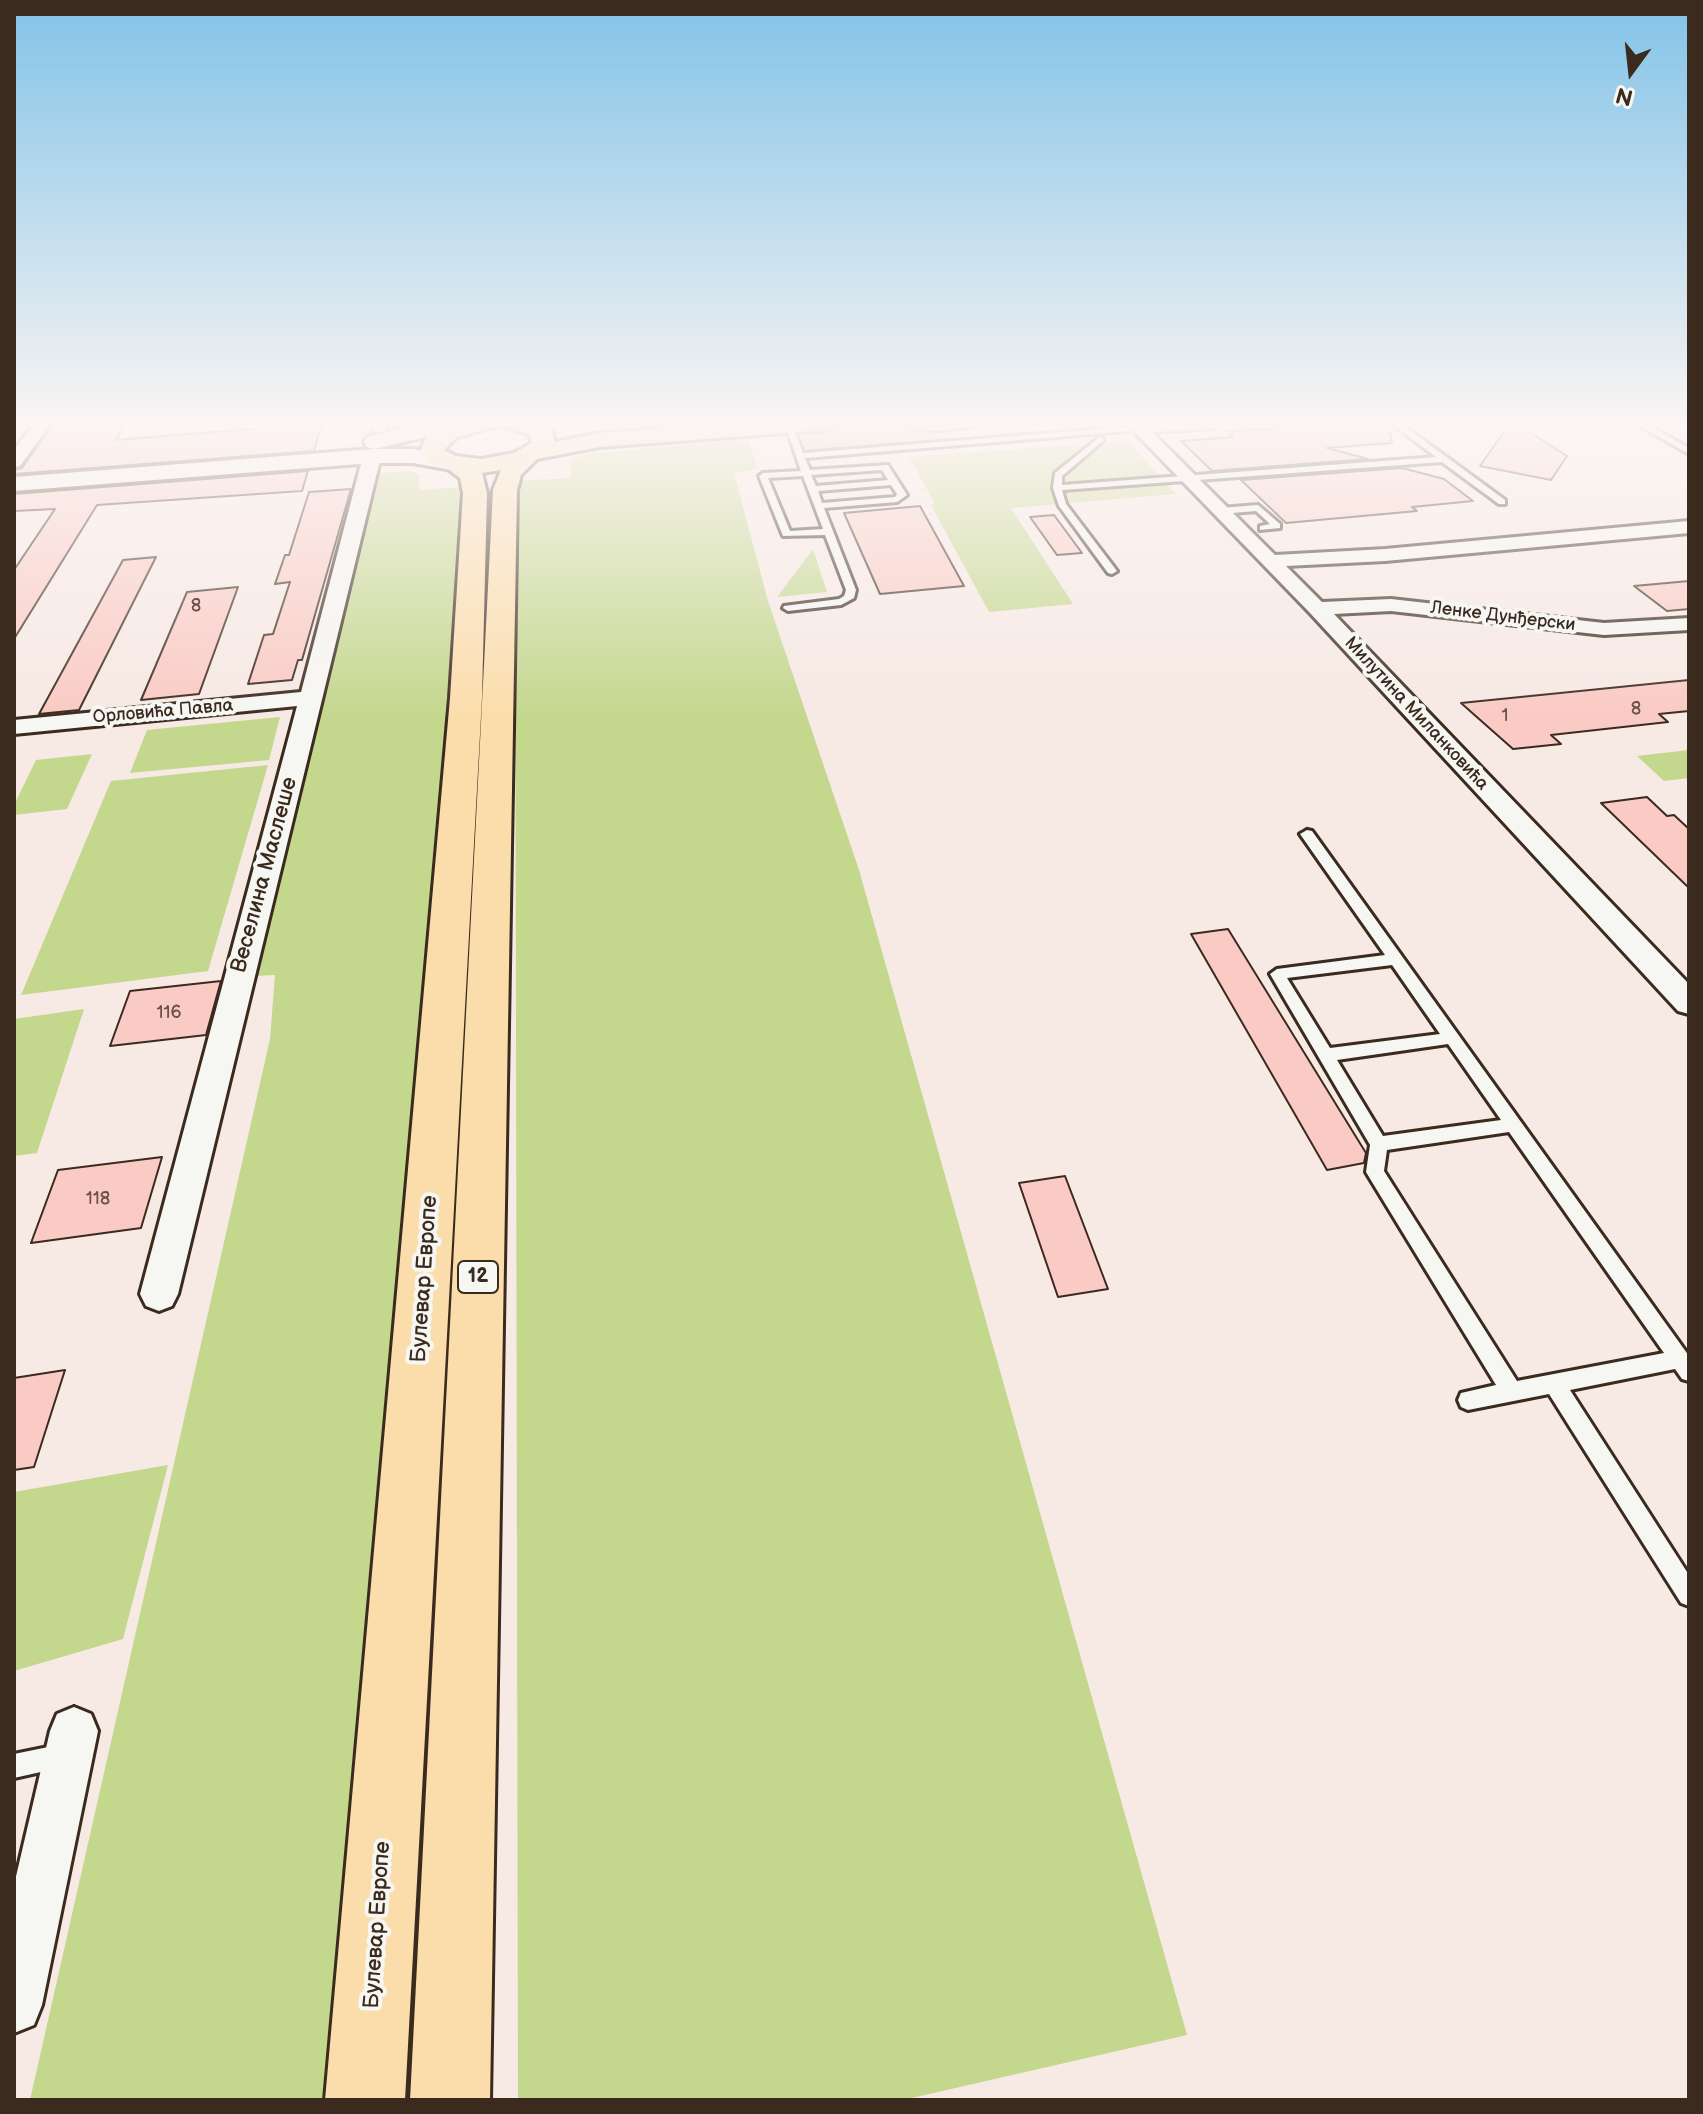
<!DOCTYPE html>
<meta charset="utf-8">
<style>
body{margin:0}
#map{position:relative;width:1703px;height:2114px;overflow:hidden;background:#f7e9e4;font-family:"Balsamiq Sans",sans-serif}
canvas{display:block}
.frame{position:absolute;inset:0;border:16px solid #3b2a1e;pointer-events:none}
.north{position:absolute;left:1591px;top:32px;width:80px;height:80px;-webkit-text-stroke:6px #f6f6f2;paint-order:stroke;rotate:195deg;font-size:22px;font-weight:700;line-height:32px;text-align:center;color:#3b2a1e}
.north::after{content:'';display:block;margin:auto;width:28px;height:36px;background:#3b2a1e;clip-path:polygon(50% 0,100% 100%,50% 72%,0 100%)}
</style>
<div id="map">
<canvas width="1703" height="2114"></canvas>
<div class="frame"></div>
<div class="north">N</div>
</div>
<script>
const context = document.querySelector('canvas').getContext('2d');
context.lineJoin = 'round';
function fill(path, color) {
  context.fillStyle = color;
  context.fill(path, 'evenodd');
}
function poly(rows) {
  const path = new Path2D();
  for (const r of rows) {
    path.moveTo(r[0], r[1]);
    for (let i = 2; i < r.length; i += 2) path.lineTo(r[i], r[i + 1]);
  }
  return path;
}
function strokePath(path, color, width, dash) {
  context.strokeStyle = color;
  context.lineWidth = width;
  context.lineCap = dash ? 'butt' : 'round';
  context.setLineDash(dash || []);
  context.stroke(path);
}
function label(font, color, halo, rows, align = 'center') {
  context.font = font + ' "Balsamiq Sans",sans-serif';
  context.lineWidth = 8;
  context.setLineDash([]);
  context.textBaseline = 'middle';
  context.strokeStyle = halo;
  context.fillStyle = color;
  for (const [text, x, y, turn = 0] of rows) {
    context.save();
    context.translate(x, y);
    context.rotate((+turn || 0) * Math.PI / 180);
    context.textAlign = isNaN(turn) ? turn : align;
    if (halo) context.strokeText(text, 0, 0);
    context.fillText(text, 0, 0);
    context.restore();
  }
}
fill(poly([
 [867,423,888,423,947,438,950,442,804,453,792,428],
 [737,440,749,442,758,469,734,473,768,601,859,870,1187,2035,903,2100,518,2100,515,481,571,478,570,460,584,454],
 [1128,441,1176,494,1011,508,1073,604,989,612,931,505,935,504,909,457],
 [411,471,419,475,419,490,460,487,464,497,353,2100,30,2100,270,1039,275,975,254,976,376,473],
 [813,549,827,592,777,597],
 [280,717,269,760,130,773,147,730],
 [1689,750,1689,778,1664,781,1637,756],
 [92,754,67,809,14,815,14,805,36,760],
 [268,765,208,971,21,995,111,781],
 [84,1009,37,1153,14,1156,14,1019],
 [168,1465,123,1639,14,1671,14,1492]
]), '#c3d78d');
const building = poly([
 [54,423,126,423,116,440,322,423,314,451,14,474,14,470,22,468,54,423],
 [1388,423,1392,443,1327,448,1368,459,1212,471,1181,441,1233,437,1227,431,1388,423],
 [1510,423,1516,423,1567,456,1551,480,1480,466,1510,423],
 [1402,468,1444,479,1473,501,1412,507,1417,511,1286,523,1241,480,1402,468],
 [308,471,302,491,97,505,14,639,14,570,55,509,14,511,14,494,308,471],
 [351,489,302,660,298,660,292,680,248,684,264,635,273,634,290,582,275,584,285,555,289,555,309,492,351,489],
 [920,506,964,586,880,594,844,513,920,506],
 [1054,515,1082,553,1057,555,1030,517,1054,515],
 [156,557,79,710,39,714,123,560,156,557],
 [1689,581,1689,609,1667,611,1634,586,1689,581],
 [238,587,199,694,141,700,187,592,238,587],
 [1689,680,1689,711,1659,714,1668,722,1551,735,1561,744,1513,749,1461,703,1689,680],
 [1647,797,1667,816,1674,815,1689,829,1689,888,1601,803,1647,797],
 [1228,929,1366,1153,1364,1163,1327,1170,1191,934,1228,929],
 [221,981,206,1035,110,1046,130,991,221,981],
 [162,1157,141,1228,31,1243,58,1170,162,1157],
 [1065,1176,1108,1289,1058,1297,1019,1183,1065,1176],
 [65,1370,34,1467,14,1470,14,1378,65,1370]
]);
fill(building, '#facac4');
strokePath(building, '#3b2a1e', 2);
const lane = poly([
 [785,423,792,425,803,453,1139,426,1143,428,1139,430,805,458,810,470,888,465,907,495,897,502,824,508,856,590,854,598,841,605,788,611,783,608,784,606,839,599,844,596,846,590,825,535,783,536,759,476,763,473,801,471,785,423],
 [882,470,888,480,816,486,811,475,882,470],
 [803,476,823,529,790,531,768,478,803,476],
 [891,485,897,494,895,497,822,503,818,491,891,485],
 [904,423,933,427,994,424,933,431,904,423],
 [1391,423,1400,423,1505,500,1505,504,1499,504,1442,462,1062,490,1066,504,1117,571,1112,574,1108,573,1059,506,1053,488,1055,473,1101,436,1104,440,1062,476,1062,485,1436,457,1391,423],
 [1635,423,1645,423,1689,448,1689,454,1635,423],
 [1258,505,1280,524,1280,528,1260,530,1260,526,1270,524,1256,511,1220,514,1215,511,1220,508,1258,505],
 [1307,830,1312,831,1689,1356,1689,1381,1682,1379,1675,1369,1570,1390,1689,1575,1689,1606,1681,1603,1549,1394,1468,1410,1461,1407,1458,1400,1461,1393,1496,1385,1369,1177,1366,1172,1370,1145,1270,974,1277,969,1385,955,1300,834,1307,830],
 [1392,965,1440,1034,1330,1048,1287,978,1392,965],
 [1448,1044,1501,1120,1383,1136,1337,1060,1448,1044],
 [1509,1132,1664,1353,1517,1381,1384,1171,1387,1150,1509,1132],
 [63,1744,72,1747,75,1756,72,1765,14,1778,14,1754,63,1744]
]);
const street = poly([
 [35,423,51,423,20,466,14,467,14,450,35,423],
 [372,423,388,423,385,431,379,433,373,431,372,423],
 [1126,423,1222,423,1214,428,1152,432,1275,555,1385,549,1689,521,1689,533,1385,561,1286,566,1322,602,1391,599,1604,623,1689,618,1689,630,1604,635,1391,611,1334,614,1689,984,1689,1014,1678,1011,1310,613,1126,423],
 [372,451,381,456,178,1294,172,1306,159,1311,146,1306,140,1294,297,706,14,734,14,720,301,692,363,456,372,451],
 [74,1707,91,1714,98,1731,42,2005,34,2025,14,2033,14,1885,50,1731,57,1714,74,1707]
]);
const secondary = poly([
 [423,423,452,423,433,435,375,449,367,447,364,442,367,437,423,423],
 [372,449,413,449,460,458,464,463,460,468,452,470,413,463,372,463,14,491,14,477,372,449]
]);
const primary = poly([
 [460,423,539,423,552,430,555,442,599,433,738,423,836,423,825,430,599,447,537,459,521,475,517,490,490,2100,410,2100,493,490,501,470,482,473,487,493,482,698,405,2100,325,2100,450,698,463,493,460,478,448,469,431,463,420,451,426,438,441,427,460,423],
 [500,425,529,434,532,443,514,453,481,459,456,456,444,450,457,437,500,425]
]);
strokePath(lane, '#3b2a1e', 6);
strokePath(street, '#3b2a1e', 6);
strokePath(secondary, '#3b2a1e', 6);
strokePath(primary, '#3b2a1e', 6);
fill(lane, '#f6f6f2');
fill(street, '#f6f6f2');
fill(secondary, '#f6f6f2');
fill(primary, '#fbddab');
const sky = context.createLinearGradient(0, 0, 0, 719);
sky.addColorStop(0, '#82c3e8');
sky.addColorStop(0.59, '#fbf5f3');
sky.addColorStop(1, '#fbf5f300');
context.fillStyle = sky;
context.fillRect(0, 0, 1703, 719);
label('18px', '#6b5248', null, [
 ["8",196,606],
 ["8",1636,709],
 ["1",1505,716],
 ["116",169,1013],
 ["118",98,1199]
]);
label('18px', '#3b2a1e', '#f6f6f2', [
 ["Ленке Дунђерски",1503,617,7],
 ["Орловића Павла",163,712,-5],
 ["Милутина Миланковића",1416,714,47]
]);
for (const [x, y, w] of [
 [478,1277,40]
]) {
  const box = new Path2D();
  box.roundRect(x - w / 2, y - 16, w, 32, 6);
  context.fillStyle = '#f6f6f2';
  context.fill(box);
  strokePath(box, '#3b2a1e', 2);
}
label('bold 20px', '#3b2a1e', null, [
 ["12",478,1277]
]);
label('22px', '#3b2a1e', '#f6f6f2', [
 ["Веселина Маслеше",265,875,-75],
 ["Булевар Европе",425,1279,-86],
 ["Булевар Европе",378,1925,-86]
]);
</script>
